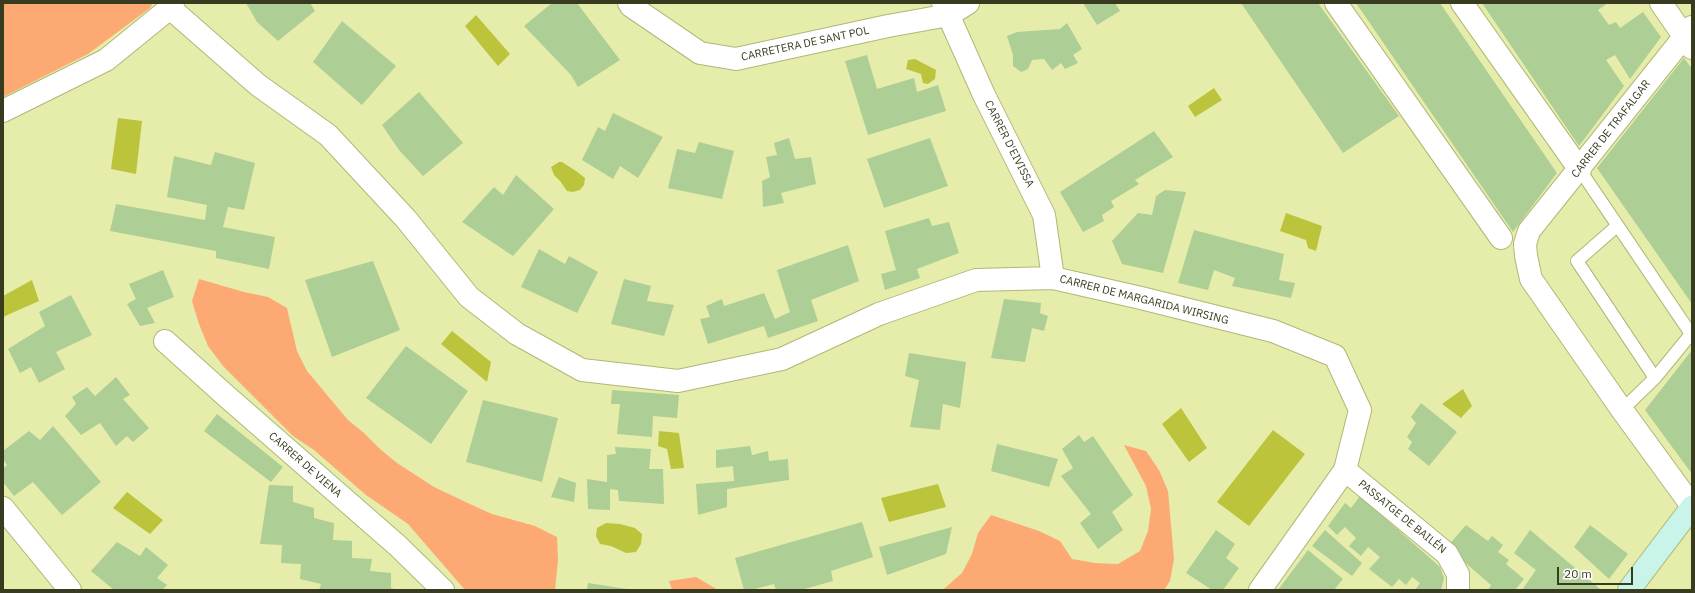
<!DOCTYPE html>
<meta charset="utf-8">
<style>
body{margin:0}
#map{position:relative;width:1695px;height:593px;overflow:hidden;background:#e6edab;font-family:"IBM Plex Sans",sans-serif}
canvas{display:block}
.frame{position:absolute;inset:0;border:4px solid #383b20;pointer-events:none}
.scale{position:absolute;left:1557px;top:567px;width:76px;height:18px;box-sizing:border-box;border:2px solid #383b20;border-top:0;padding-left:5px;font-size:12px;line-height:14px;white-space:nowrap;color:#383b20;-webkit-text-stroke:3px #fff;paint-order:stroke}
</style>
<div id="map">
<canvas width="1695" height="593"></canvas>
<div class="frame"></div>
<div class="scale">20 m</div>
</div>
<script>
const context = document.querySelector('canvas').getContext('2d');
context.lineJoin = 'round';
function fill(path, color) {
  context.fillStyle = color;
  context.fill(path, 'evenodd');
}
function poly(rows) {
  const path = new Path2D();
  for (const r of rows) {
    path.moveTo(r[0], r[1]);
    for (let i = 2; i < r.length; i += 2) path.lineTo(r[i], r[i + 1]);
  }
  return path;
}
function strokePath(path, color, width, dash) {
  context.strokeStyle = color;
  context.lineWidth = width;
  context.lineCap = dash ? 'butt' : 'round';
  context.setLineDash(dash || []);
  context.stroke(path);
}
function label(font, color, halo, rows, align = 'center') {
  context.font = font + ' "IBM Plex Sans",sans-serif';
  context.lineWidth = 3.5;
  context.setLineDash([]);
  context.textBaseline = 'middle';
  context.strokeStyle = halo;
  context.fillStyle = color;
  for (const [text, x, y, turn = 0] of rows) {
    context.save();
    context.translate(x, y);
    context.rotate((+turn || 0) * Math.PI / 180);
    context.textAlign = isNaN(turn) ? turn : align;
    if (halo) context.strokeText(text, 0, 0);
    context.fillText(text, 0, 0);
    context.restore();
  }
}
fill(poly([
 [3,3,153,3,150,8,88,54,3,97],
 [199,279,244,292,268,297,287,308,297,351,307,371,348,420,364,433,380,449,397,463,434,487,472,505,492,514,535,526,557,537,558,560,555,590,465,590,408,524,366,495,314,450,293,436,223,366,208,346,199,324,192,301],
 [1124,445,1146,451,1159,470,1168,491,1174,559,1170,581,1164,590,941,590,945,588,962,573,972,554,978,533,991,515,1039,531,1060,541,1072,559,1095,563,1118,564,1140,551,1148,531,1151,509,1146,486],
 [696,577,718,590,672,590,669,581]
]), '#fca974');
fill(poly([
 [476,15,510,54,498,66,465,26],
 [915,59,936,70,935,79,928,84,923,83,921,74,906,69,908,60],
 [1214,88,1222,100,1195,117,1188,106],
 [118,118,142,121,136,174,111,169],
 [559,162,562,162,576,171,585,178,584,185,580,190,573,192,567,191,560,181,554,175,551,167],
 [1286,213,1322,226,1316,251,1308,248,1306,240,1280,231],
 [32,280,39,301,3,317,3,296],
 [452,331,491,362,487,382,441,344],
 [1463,389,1472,406,1461,418,1442,404],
 [1181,408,1207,448,1189,462,1162,424],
 [1273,430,1305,454,1249,526,1217,502],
 [659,431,679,433,684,468,671,469,667,449,658,446],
 [938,484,946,507,889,522,881,498],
 [127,492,163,520,150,534,113,508],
 [606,523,620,524,635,528,642,534,641,544,636,552,626,553,611,546,600,544,596,536,597,528]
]), '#bcc43b');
fill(poly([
 [246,3,310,3,315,11,278,41,257,22],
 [552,3,577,3,620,60,578,87,571,75,524,26],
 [1083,3,1115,3,1120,11,1097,25],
 [1241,3,1318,3,1399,116,1343,153],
 [1356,3,1440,3,1557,173,1513,232],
 [1482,3,1608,3,1598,10,1609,25,1616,22,1620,28,1643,12,1661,37,1630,79,1615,55,1606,60,1624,86,1579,146],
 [342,21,396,66,362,105,313,62],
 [1067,23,1082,49,1073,55,1078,63,1065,69,1061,63,1052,70,1044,59,1032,60,1028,69,1021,72,1013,66,1013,55,1007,36,1017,32,1060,29],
 [867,55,877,89,914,78,917,92,938,85,946,111,868,135,845,61],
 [1684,58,1692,69,1692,304,1597,168],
 [419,92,463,143,423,176,399,150,382,125],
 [613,113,663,137,638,178,620,166,613,179,582,160,598,127,605,131],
 [1154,131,1173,157,1135,180,1139,184,1111,201,1114,207,1102,215,1104,221,1083,232,1060,192],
 [789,138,795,159,811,157,816,184,781,193,784,203,763,207,762,181,770,177,766,157,777,155,774,143],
 [930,138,948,186,884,208,867,159],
 [699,142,734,151,722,199,668,188,677,149,695,153],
 [215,152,255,163,244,210,228,207,223,227,275,237,269,269,216,258,216,251,110,231,116,204,205,220,207,205,167,197,174,156,211,165],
 [516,175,554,209,513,256,462,222,494,187,503,195],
 [1165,190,1186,192,1163,273,1122,264,1112,241,1138,213,1152,215,1156,196],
 [929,218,932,226,949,222,959,253,917,269,920,278,885,290,881,274,896,270,885,231],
 [1194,230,1284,254,1279,280,1295,283,1291,298,1232,286,1235,278,1214,270,1208,290,1178,283],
 [848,245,859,281,811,300,818,321,768,338,764,326,708,344,700,319,710,317,706,306,722,299,724,306,764,293,775,319,790,312,777,270],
 [539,249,565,264,569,256,598,272,577,313,521,287],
 [373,261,400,330,332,357,305,280],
 [163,270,174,297,147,308,155,323,140,326,127,304,136,299,129,284],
 [624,279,651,286,647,301,674,305,664,336,611,324],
 [71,295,92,335,56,352,65,369,39,383,31,367,20,373,8,349,45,326,39,312],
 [1004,299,1041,303,1040,313,1048,316,1044,331,1032,328,1025,362,991,358],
 [406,346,468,391,431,444,366,398],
 [1692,350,1692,474,1645,410],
 [909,353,966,362,960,408,943,404,940,430,910,427,919,380,905,376],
 [116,377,130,395,123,399,149,428,133,442,127,436,116,446,100,423,81,435,65,416,76,404,72,397,87,387,95,396],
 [612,390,679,395,677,418,653,416,652,437,617,434,620,404,611,404],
 [483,400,558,418,542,482,466,462],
 [1421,403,1457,432,1429,466,1408,449,1412,442,1407,437,1416,423,1411,417],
 [217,414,283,467,271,482,204,431],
 [53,426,101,482,62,515,33,482,14,496,3,482,3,469,7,465,3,459,3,451,29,431,40,440],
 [1079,435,1084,442,1093,436,1133,495,1112,512,1123,530,1098,549,1080,523,1091,514,1061,476,1073,468,1062,449],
 [997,444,1058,459,1049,487,991,471],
 [750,446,752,455,768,451,769,461,788,459,789,480,727,489,727,507,698,515,696,484,734,481,733,466,716,468,716,450],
 [615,447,651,449,649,469,663,469,664,504,619,501,618,490,610,489,610,510,588,509,587,479,607,482,607,455,616,454],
 [559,477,576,483,574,502,551,497],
 [269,485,293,486,293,502,314,508,314,518,334,523,333,540,352,541,352,558,372,559,370,571,391,573,391,588,397,590,319,590,321,584,300,579,301,564,281,563,282,545,260,544],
 [1360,496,1440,567,1444,578,1441,590,1415,590,1420,583,1412,577,1406,585,1399,579,1392,587,1369,569,1380,557,1368,547,1361,556,1349,546,1356,538,1345,527,1337,535,1328,526,1345,503,1351,508],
 [862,522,873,557,831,571,833,581,801,590,776,590,774,584,751,590,744,590,735,558],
 [1466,525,1488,541,1492,536,1503,545,1498,552,1509,560,1506,564,1524,579,1516,589,1517,590,1488,590,1491,585,1447,547],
 [1590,525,1628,554,1609,579,1574,547],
 [952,527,946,554,887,575,879,547],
 [1216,530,1235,544,1226,558,1239,568,1223,590,1212,590,1186,573],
 [1325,530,1362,563,1352,576,1312,546],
 [1530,530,1600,589,1600,590,1522,590,1536,570,1514,553],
 [117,542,140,556,146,547,168,565,157,578,167,585,162,590,114,590,91,571],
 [1308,550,1343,579,1334,590,1278,590],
 [588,583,627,589,627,590,587,590]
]), '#adce95');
const lane = poly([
 [1580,170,1691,334,1655,378,1622,410],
 [1617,226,1577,261,1655,378]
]);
const street = poly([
 [629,3,631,6,700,53,736,59,888,26,949,15,968,3],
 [943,3,984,95,1044,215,1053,278],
 [1336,3,1501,238],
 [1462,3,1580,170],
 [1661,3,1692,48],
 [170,8,258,85,328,135,406,219,469,297,517,334,582,370,678,381,782,359,879,314,976,280,1053,278,1141,298,1273,331,1335,356,1360,410,1345,470,1260,590],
 [1692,27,1529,231,1525,244,1526,256,1531,279,1622,410,1692,506],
 [3,111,106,60,170,8,173,3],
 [165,341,225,395,398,546,443,590],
 [1345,470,1447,554,1458,574,1458,590],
 [3,508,70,590]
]);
const secondary = poly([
 [1629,590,1692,507]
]);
strokePath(lane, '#b1b777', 14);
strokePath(street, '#b1b777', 24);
strokePath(secondary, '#b1b777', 24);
strokePath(lane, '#fff', 12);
strokePath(street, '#fff', 22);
strokePath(secondary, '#c8f4e9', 22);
label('11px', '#383b20', '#fff', [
 ["CARRETERA DE SANT POL",805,44,-12],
 ["CARRER DE TRAFALGAR",1611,129,-52],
 ["CARRER D'EIVISSA",1009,144,63],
 ["CARRER DE MARGARIDA WIRSING",1144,300,14],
 ["CARRER DE VIENA",305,465,41],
 ["PASSATGE DE BAILÉN",1402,517,39]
]);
</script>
